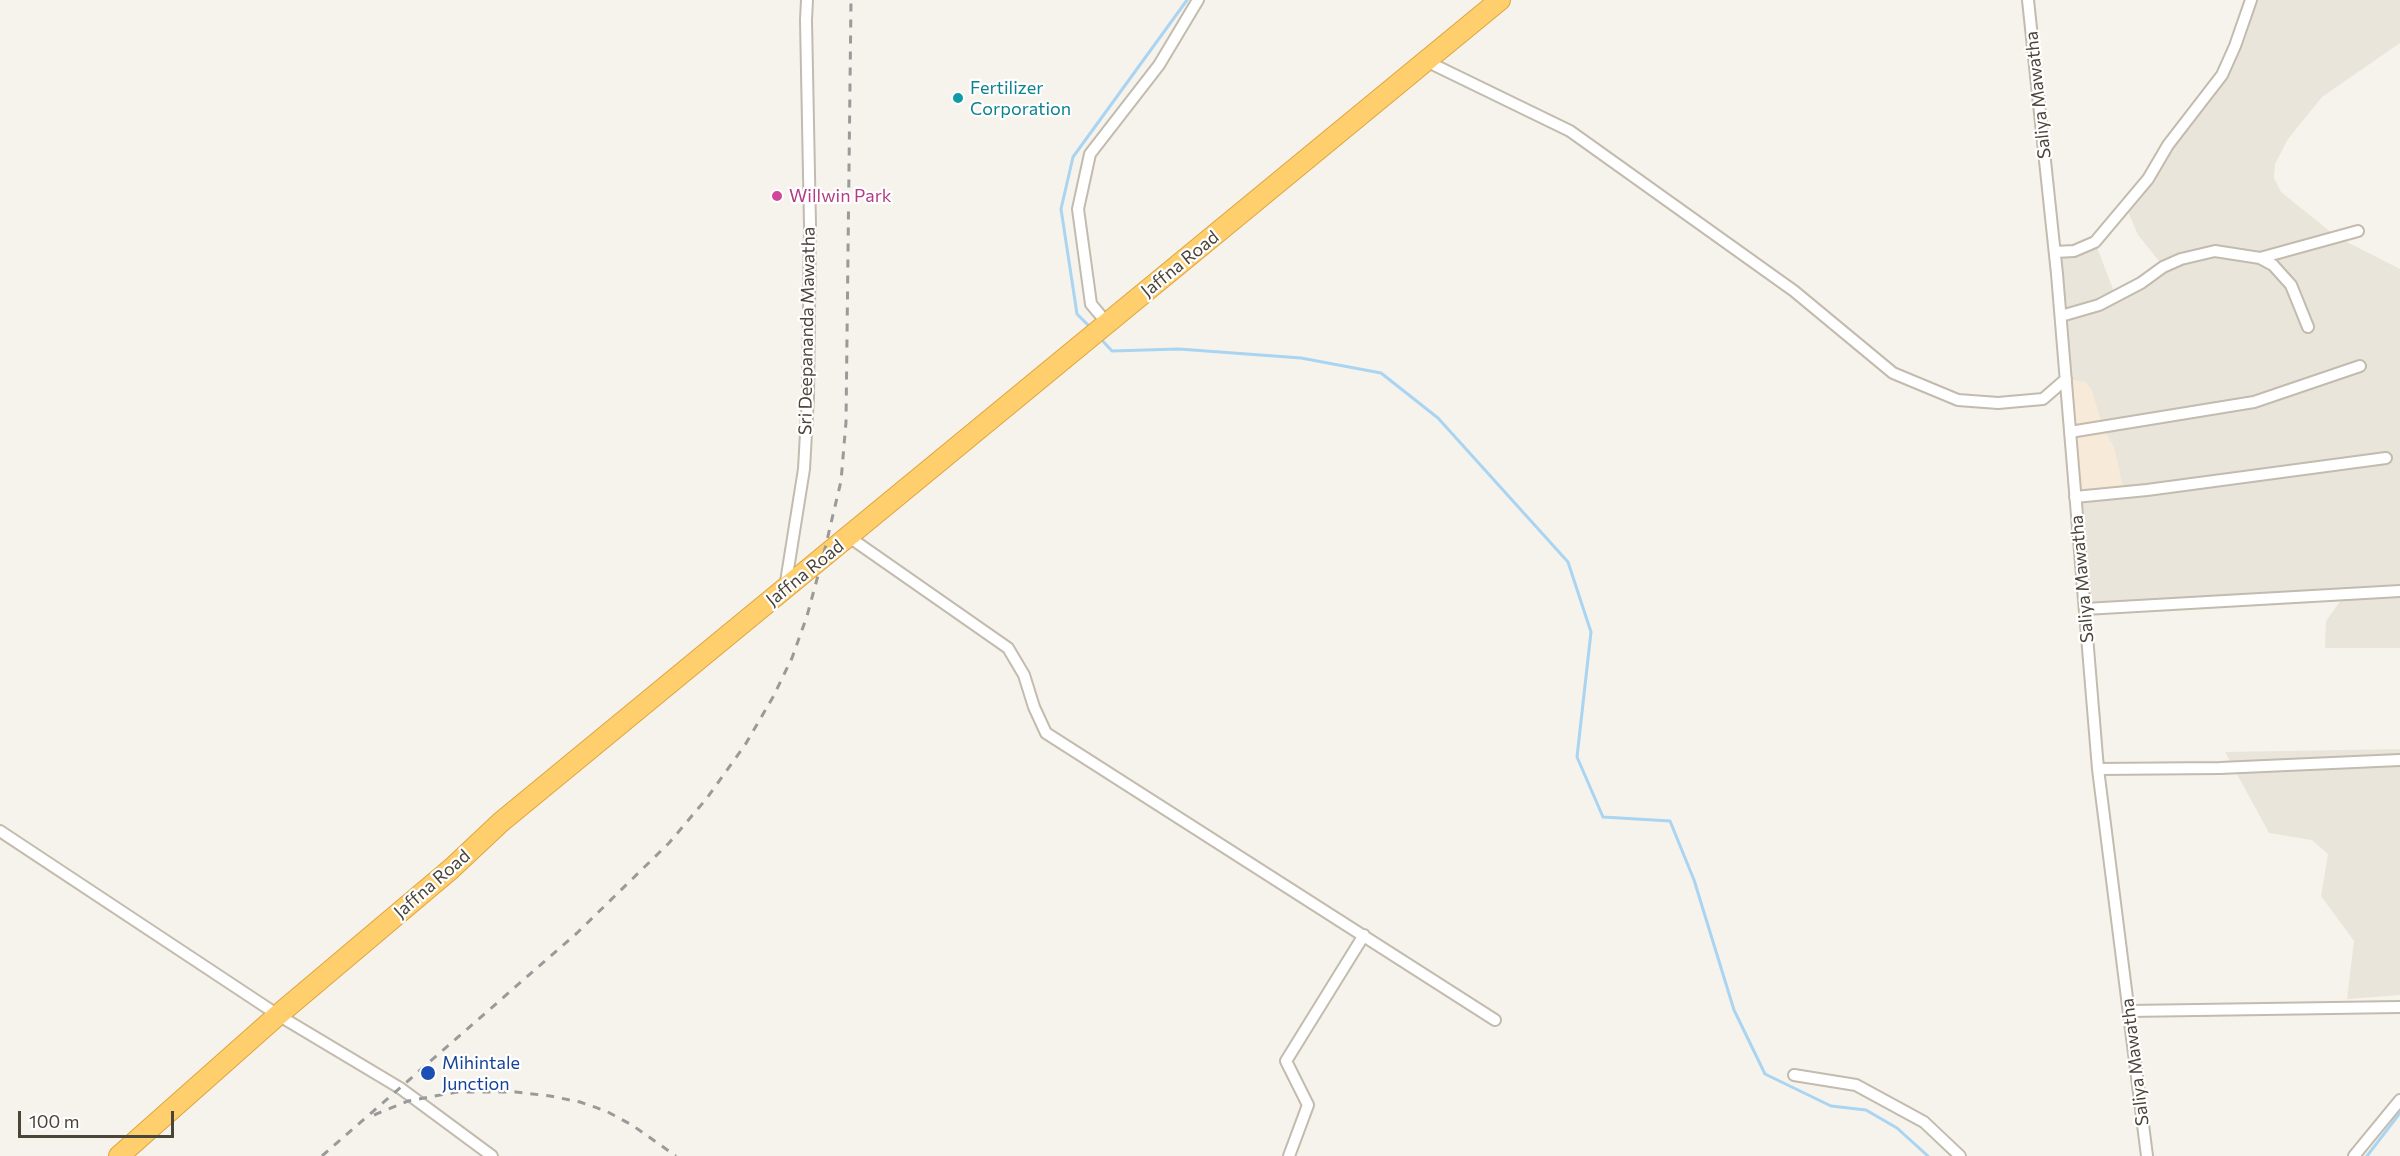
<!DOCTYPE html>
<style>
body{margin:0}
#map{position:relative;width:2400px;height:1156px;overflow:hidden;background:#f6f3ec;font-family:Commissioner,sans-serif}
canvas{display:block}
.scale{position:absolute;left:18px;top:1111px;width:156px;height:27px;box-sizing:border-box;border:3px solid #4b4439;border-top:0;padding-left:8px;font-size:18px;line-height:21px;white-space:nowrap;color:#4b4439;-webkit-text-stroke:4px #fff;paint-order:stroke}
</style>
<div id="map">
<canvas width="2400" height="1156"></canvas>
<div class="scale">100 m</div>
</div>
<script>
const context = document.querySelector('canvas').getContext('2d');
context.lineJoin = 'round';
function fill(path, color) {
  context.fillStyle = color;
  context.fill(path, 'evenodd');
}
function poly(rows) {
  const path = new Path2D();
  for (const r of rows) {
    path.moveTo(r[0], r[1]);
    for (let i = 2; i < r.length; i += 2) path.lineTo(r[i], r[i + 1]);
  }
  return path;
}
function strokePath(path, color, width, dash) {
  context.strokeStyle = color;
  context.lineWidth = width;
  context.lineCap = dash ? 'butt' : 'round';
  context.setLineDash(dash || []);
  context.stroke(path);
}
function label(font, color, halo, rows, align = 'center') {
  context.font = font + ' Commissioner,sans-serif';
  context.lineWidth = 4.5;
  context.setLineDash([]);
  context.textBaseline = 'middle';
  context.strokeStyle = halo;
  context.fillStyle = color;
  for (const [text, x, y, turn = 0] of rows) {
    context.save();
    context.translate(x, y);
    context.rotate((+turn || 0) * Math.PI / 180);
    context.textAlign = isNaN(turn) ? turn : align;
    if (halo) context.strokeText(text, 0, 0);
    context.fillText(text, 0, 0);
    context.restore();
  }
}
fill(poly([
 [2251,0,2400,0,2400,43,2322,97,2288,139,2275,164,2274,178,2281,192,2337,237,2400,269,2400,648,2325,648,2326,621,2344,596,2085,609,2075,497,2114,447,2066,379,2055,252,2095,242,2116,297,2163,266,2138,235,2126,207,2222,75],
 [2400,749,2400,995,2347,999,2354,941,2321,896,2328,854,2312,840,2269,833,2225,752]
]), '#eae5da');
fill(poly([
 [2066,379,2086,382,2092,390,2103,428,2114,447,2124,491,2075,497]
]), '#f7ead8');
strokePath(poly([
 [1091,328,1077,314,1061,209,1073,157,1187,0],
 [1099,337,1112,351,1179,349,1301,358,1381,373,1438,418,1568,562,1591,632,1577,757,1603,817,1670,821,1694,880,1734,1010,1765,1074,1831,1106,1866,1110,1897,1128,1928,1156],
 [2367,1156,2400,1113]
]), '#a9d4f2', 3);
const street = poly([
 [2028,0,2057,274,2098,769,2147,1156],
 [1426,61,1570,131,1794,291,1893,373,1958,400,1998,403,2043,399,2066,379],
 [2055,252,2074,251,2095,242,2148,179,2168,145,2222,75,2235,46,2251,0],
 [2260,258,2273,265,2291,285,2308,327],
 [2061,316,2099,305,2141,283,2163,267,2181,259,2215,251,2260,258,2358,231],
 [1107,323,1091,304,1078,209,1090,154,1159,65,1198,0],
 [2070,432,2254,402,2360,366],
 [2075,497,2147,490,2386,458],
 [849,537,1008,648,1024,675,1034,707,1046,733,1495,1020],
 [785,588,804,469,808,397,810,225,806,20,807,0],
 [2085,609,2400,591],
 [2098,769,2220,768,2400,760],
 [0,831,278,1015,400,1088,492,1156],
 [2129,1011,2400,1007],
 [1794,1075,1856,1085,1924,1122,1960,1156],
 [1289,1156,1308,1105,1286,1061,1364,935],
 [2354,1156,2400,1100]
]);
const highway = poly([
 [119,1156,278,1015,451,869,501,822,1500,0]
]);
strokePath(street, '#c2bbae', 14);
strokePath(highway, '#e0a43c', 22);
strokePath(street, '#fff', 10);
strokePath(highway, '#ffcf6e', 20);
strokePath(poly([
 [374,1115,408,1101,457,1092,516,1092,550,1096,580,1102,606,1111,632,1125,676,1156],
 [322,1156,577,933,669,843,707,798,745,745,773,697,792,658,807,616,823,557,841,481,846,422,851,0]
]), '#9a9a9a', 3, [8, 8]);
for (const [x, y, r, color] of [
 [958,98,6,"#0f9aa8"],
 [777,196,6,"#d1479c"],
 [428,1073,8,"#1a4fb4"]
]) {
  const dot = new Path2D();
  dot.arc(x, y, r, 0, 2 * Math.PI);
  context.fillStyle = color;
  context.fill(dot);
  strokePath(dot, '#fff', 2);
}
label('18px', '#0d838f', '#fff', [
 ["Fertilizer",970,88],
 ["Corporation",970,109]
], 'left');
label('18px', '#4b4439', '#fff', [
 ["Saliya Mawatha",2038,95,-96],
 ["Jaffna Road",1180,264,-39],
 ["Sri Deepananda Mawatha",807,331,-89],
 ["Jaffna Road",805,573,-39],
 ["Saliya Mawatha",2082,579,-95],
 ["Jaffna Road",432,884,-41],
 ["Saliya Mawatha",2135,1062,-97]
]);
label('18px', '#b23c85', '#fff', [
 ["Willwin Park",789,196]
], 'left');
label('18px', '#164399', '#fff', [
 ["Mihintale",442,1063],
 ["Junction",442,1084]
], 'left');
</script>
